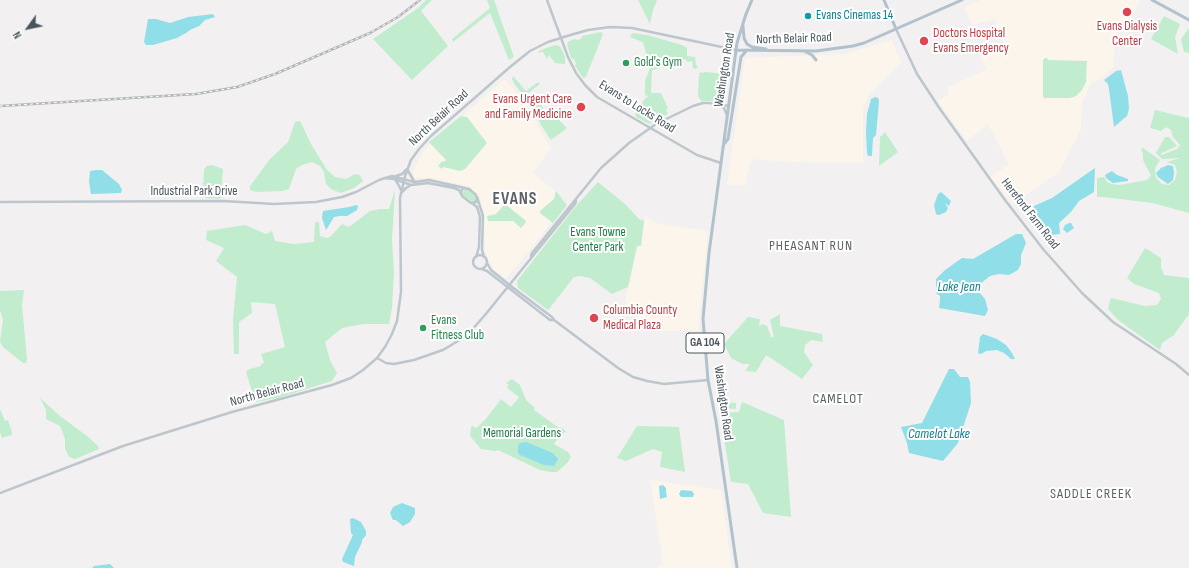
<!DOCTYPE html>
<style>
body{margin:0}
#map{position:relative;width:1189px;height:568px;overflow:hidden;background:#f2f0f0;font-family:"Sofia Sans Condensed",sans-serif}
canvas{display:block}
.north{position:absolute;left:8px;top:8px;width:40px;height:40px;-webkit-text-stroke:3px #fff;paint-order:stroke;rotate:237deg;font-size:11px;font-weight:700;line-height:16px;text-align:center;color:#49555d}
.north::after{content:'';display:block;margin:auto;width:14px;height:18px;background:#49555d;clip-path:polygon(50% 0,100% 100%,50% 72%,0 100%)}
</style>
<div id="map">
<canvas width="1189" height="568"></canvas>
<div class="north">N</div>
</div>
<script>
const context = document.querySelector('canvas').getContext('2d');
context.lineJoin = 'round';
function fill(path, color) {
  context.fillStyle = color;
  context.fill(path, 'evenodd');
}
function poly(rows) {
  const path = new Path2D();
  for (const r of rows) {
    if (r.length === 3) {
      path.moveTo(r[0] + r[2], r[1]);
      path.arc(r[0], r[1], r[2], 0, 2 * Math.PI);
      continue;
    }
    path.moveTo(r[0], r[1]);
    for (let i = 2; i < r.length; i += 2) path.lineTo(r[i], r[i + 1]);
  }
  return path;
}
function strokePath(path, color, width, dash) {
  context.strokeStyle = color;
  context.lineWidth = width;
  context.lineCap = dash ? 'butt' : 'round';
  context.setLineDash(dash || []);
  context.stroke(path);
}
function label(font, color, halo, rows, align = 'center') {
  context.font = font + ' "Sofia Sans Condensed",sans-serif';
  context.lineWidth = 4;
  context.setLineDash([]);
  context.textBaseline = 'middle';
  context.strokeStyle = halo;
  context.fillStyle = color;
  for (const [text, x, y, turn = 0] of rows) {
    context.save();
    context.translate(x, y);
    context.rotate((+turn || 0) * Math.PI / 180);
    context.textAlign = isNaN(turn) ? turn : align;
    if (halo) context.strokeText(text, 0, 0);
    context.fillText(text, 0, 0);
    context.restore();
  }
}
fill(poly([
 [981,0,1137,0,1140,1,1128,24,1118,33,1113,59,1114,67,1099,80,1092,82,1082,102,1081,129,1059,172,1013,204,990,177,1009,164,988,124,967,141,938,101,948,95,948,87,987,69,979,54,1004,46,995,19,973,25,964,7],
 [892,40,901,62,870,93,863,108,863,163,791,162,753,159,750,164,745,186,727,184,745,58,844,54],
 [505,79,531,111,539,128,551,148,533,173,555,191,566,204,521,261,506,278,494,270,485,252,484,214,479,196,469,186,430,178,414,178,413,170,423,152,432,142],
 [645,216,656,223,708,231,698,331,653,331,624,307],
 [650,480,721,490,732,568,657,568,663,563]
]), '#fbf5eb');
fill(poly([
 [426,0,432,0,421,11,448,46,412,80,373,39,418,8],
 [487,0,494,0,514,57,509,60,490,13,453,42,452,39,490,8],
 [638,0,657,0,653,10,650,24],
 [1164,16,1180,24,1175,37,1178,54,1151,39],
 [1189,28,1189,53,1184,52,1181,39],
 [601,32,603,34,586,77,583,78,575,66,576,63,574,59,571,58,567,44,569,41,575,39,577,40,581,39,582,36],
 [632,33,647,35,682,45,687,48,687,56,695,57,696,65,698,66,696,69,693,68,692,61,687,62,686,59,679,62,673,59,661,62,660,68,652,70,651,93,661,93,668,108,666,110,668,114,649,124,636,117,635,114,644,100,648,96,645,95,645,81,650,68,643,42,630,37],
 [555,45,560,46,561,48,565,57,565,64,555,63,549,55,547,59,543,52,537,53,541,50],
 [1045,58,1047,58,1048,60,1087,61,1086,82,1082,90,1076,96,1070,98,1044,98,1043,96,1043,60],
 [701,72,703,73,705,72,726,74,726,84,723,101,701,101,698,96,699,74],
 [513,76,526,91,538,82,540,84,527,94,531,100,535,99,540,103,548,117,553,114,567,128,562,132,551,140,541,125,536,114,514,83,512,79],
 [1155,110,1188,118,1189,117,1189,213,1153,203,1103,197,1097,197,1097,178,1104,177,1107,182,1112,184,1120,185,1147,180,1151,176,1143,160,1143,154,1141,149,1143,148,1160,160,1155,168,1156,178,1162,184,1169,185,1175,180,1177,172,1175,165,1167,162,1180,158,1162,159,1156,153,1165,137,1169,137,1177,146,1160,154,1162,155,1177,149,1180,145,1173,137,1171,130,1166,127,1161,131,1150,128],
 [461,116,467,117,487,143,465,169,460,171,443,167,442,169,438,166,442,161,444,162,446,160,429,142],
 [300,121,311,144,327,170,335,177,346,179,355,174,360,175,363,181,354,188,341,193,331,189,326,184,324,172,320,166,312,162,302,165,296,169,289,189,283,191,256,192,250,190,250,186,270,159,288,142,295,122],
 [885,132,898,152,879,166,880,137],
 [212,165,223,169,222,185,223,193,222,197,219,199,205,198,203,193,204,169,207,166],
 [598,182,625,204,641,221,642,219,644,221,641,246,637,246,628,287,612,294,590,278,581,276,574,277,549,309,548,310,518,288,517,281,576,206],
 [465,189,467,189,475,196,476,198,475,201,471,201,463,195,463,192],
 [395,190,392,240,394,273,393,288,392,308,389,324,363,324,342,328,325,342,330,360,337,373,332,381,281,397,257,402,255,401,246,372,249,369,261,366,261,364,264,363,261,354,285,347,275,304,251,302,252,313,239,322,239,354,234,354,233,320,237,277,216,261,224,248,206,240,207,231,245,225,266,234,272,231,275,241,294,244,314,242,315,222,319,222,320,236,326,238,330,237,342,224,349,227,370,211,380,209,389,209],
 [556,191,567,205,553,223,540,213,540,211,554,199],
 [505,204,525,220,526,222,521,228,513,221,488,221,487,216,496,214],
 [1145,248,1161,258,1161,267,1164,275,1189,278,1189,314,1174,335,1162,343,1160,350,1118,320,1108,309,1111,298,1145,306,1157,305,1161,299,1159,293,1134,284,1127,278],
 [24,290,22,305,27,359,26,363,23,363,3,347,0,342,3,320,0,310,0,291],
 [780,314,780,326,822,334,823,342,811,340,805,345,804,352,813,365,802,379,766,355,756,372,745,371,750,364,742,364,731,358,724,344,748,317,760,319,759,326,763,324,767,326,771,337,774,337,770,320],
 [512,379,520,385,526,400,535,408,534,410,559,428,560,427,566,431,558,438,554,444,568,452,571,457,568,462,557,472,550,472,540,470,498,450,495,451,481,449,470,436,471,427,473,426,476,428,485,420,501,399,511,407,516,401,519,397,507,388,509,385,506,383],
 [40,398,60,416,87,436,98,446,99,449,75,459,69,457,65,449,65,439,60,426,46,419,46,410],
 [723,402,736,403,736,409,723,408],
 [742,402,784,420,791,517,763,513,748,484,731,482,720,413,739,412],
 [0,409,5,421,8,420,12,432,12,435,2,438,0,432],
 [637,426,679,427,685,472,660,467,662,452,653,449,626,461,617,458]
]), '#c1edce');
fill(poly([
 [213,14,215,17,205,20,199,26,190,30,186,33,177,38,153,45,146,45,144,42,148,19,156,19,170,23,188,17],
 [1121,70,1128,96,1129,109,1127,116,1114,127,1109,89,1108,84,1104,80,1116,71],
 [875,97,878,98,879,101,876,135,873,138,872,156,868,156,867,153,866,133,867,114,871,99],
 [1168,165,1173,166,1174,173,1173,180,1168,184,1158,177,1156,173,1161,168],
 [1095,168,1094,192,1079,201,1071,212,1059,223,1060,234,1052,235,1031,211,1034,206,1052,198],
 [96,170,102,170,119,184,122,190,121,193,91,194,89,182,90,171],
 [1112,171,1117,175,1128,179,1128,181,1113,183,1106,178,1105,175],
 [941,192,951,201,949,206,945,203,948,208,946,212,939,215,936,214,934,205,938,194],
 [356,205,358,206,357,210,347,216,340,216,334,217,326,230,322,218,323,211,349,207],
 [1069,223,1071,223,1074,228,1067,233,1063,229,1065,225],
 [1016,234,1022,234,1026,243,1021,255,1021,264,1018,270,1009,275,999,274,990,276,980,284,980,293,985,299,988,310,985,316,939,308,940,300,940,296,936,293,936,279,945,270,962,258,973,259],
 [983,334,997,339,1006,345,1012,353,1015,359,1011,359,1004,353,997,350,986,351,981,354,978,353,980,337],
 [949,369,954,369,960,377,968,377,970,382,971,403,958,443,943,461,909,453,907,443,901,427,922,423],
 [526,442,553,453,558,459,554,466,544,465,520,455,518,453,518,446,520,443],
 [663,485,666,488,666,492,667,497,660,499,659,486],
 [681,490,692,491,694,494,693,497,681,497,679,494],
 [402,503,415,508,415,514,410,522,403,526,396,520,393,520,390,513,393,507],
 [353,518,361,522,366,531,366,535,362,540,362,542,355,557,354,566,343,562,342,559,353,535,351,533,350,519],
 [110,564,114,568,92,568,94,566]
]), '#90dee8');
strokePath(poly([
 [547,0,568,57,576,73,585,85,597,97,697,155,721,163],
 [896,29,917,74,940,109,1005,200,1043,249,1082,293,1113,322,1176,364,1189,375],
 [720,105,724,108,727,115],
 [396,176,402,174,407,169,414,181],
 [384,178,394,179,411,185,428,183,454,188,459,190,461,194],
 [395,179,398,184,401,190],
 [463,188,469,189,476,195,477,199,476,202,471,203,462,196,461,192,463,188],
 [401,193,406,188,411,185],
 [477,197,483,216,482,250,484,257],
 [0,202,224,201,274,204,316,202,342,197,356,192,379,180,392,176,414,182,429,180,465,188],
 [472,203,477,207,480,217,479,247,476,257],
 [480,262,7],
 [531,256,532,253,601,168,629,143,656,124,693,106,703,103,709,103,729,106],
 [487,263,491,270,512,287,552,317,554,320,618,368,633,377,647,381,664,384,708,380],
 [482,269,487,271,550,320,554,320],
 [377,358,386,363,394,364,414,360,443,350,463,338,470,332,485,315,575,204,576,201],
 [0,493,123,446,232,412,332,385,351,378,363,370,377,358,385,347,392,334,397,321,401,292,400,198,405,176,411,160,419,149,431,136,510,67,530,51,548,42,567,36,588,30,610,27,632,28,736,50]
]), '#bcc6cc', 2.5);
strokePath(poly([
 [884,0,896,29],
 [1152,0,1189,20],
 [743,26,744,38,747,44,752,47,766,49],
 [736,50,816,51,853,46,864,43,962,0],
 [804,51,812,55,816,60],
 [724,144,728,139,741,57,747,50],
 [737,568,716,421,708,380,703,319,709,253,737,43,746,14,752,0]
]), '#b1c2cd', 3);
const rail = poly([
 [0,106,196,94,237,87,275,74,370,33,398,17,420,0]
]);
strokePath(rail, '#b2b6ba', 2.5);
strokePath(rail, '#fff', 1, [3]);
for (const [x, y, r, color] of [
 [1127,12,5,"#e0444e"],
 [808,16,4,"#0f9aa8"],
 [924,41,5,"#e0444e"],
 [626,63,4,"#2e9e5b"],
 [581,107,5,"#e0444e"],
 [594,318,5,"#e0444e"],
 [423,328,4,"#2e9e5b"]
]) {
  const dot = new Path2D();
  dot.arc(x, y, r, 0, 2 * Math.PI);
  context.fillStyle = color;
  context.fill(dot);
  strokePath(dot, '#fff', 1.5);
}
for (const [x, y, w] of [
 [705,343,38]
]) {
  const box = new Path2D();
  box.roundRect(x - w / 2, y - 10, w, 20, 3);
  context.fillStyle = '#fff';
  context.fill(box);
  strokePath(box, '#49555d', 1);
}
label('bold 12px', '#49555d', null, [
 ["GA 104",705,343]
]);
label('13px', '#0d838f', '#fff', [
 ["Evans Cinemas 14",816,16]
], 'left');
label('13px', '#be3a42', '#fff', [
 ["Evans Dialysis",1127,27,"center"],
 ["Center",1127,42,"center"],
 ["Doctors Hospital",933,34],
 ["Evans Emergency",933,49],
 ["Evans Urgent Care",572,100,"right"],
 ["and Family Medicine",572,115,"right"],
 ["Columbia County",603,311],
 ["Medical Plaza",603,326]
], 'left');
label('13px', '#49555d', '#fff', [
 ["North Belair Road",794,39,-2],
 ["Washington Road",725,70,-81],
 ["Evans to Locks Road",637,107,32],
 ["North Belair Road",439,118,-43],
 ["Industrial Park Drive",194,192],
 ["Hereford Farm Road",1030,214,52],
 ["North Belair Road",267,393,-15],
 ["Washington Road",723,403,82]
]);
label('13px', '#27864d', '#fff', [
 ["Gold's Gym",634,63],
 ["Evans",431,321],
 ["Fitness Club",431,336]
], 'left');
label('13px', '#1c7c43', '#fff', [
 ["Evans Towne",598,233],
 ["Center Park",598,248],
 ["Memorial Gardens",522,434]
]);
context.letterSpacing = '1px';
label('14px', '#5d6165', '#fff', [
 ["PHEASANT RUN",811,246],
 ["CAMELOT",838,399],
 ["SADDLE CREEK",1091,494]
]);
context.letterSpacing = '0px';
label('italic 14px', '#13808f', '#fff', [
 ["Lake Jean",959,287],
 ["Camelot Lake",939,434]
]);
context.letterSpacing = '1px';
label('bold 17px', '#5d6165', '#fff', [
 ["EVANS",515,200]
]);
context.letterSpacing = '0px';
</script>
